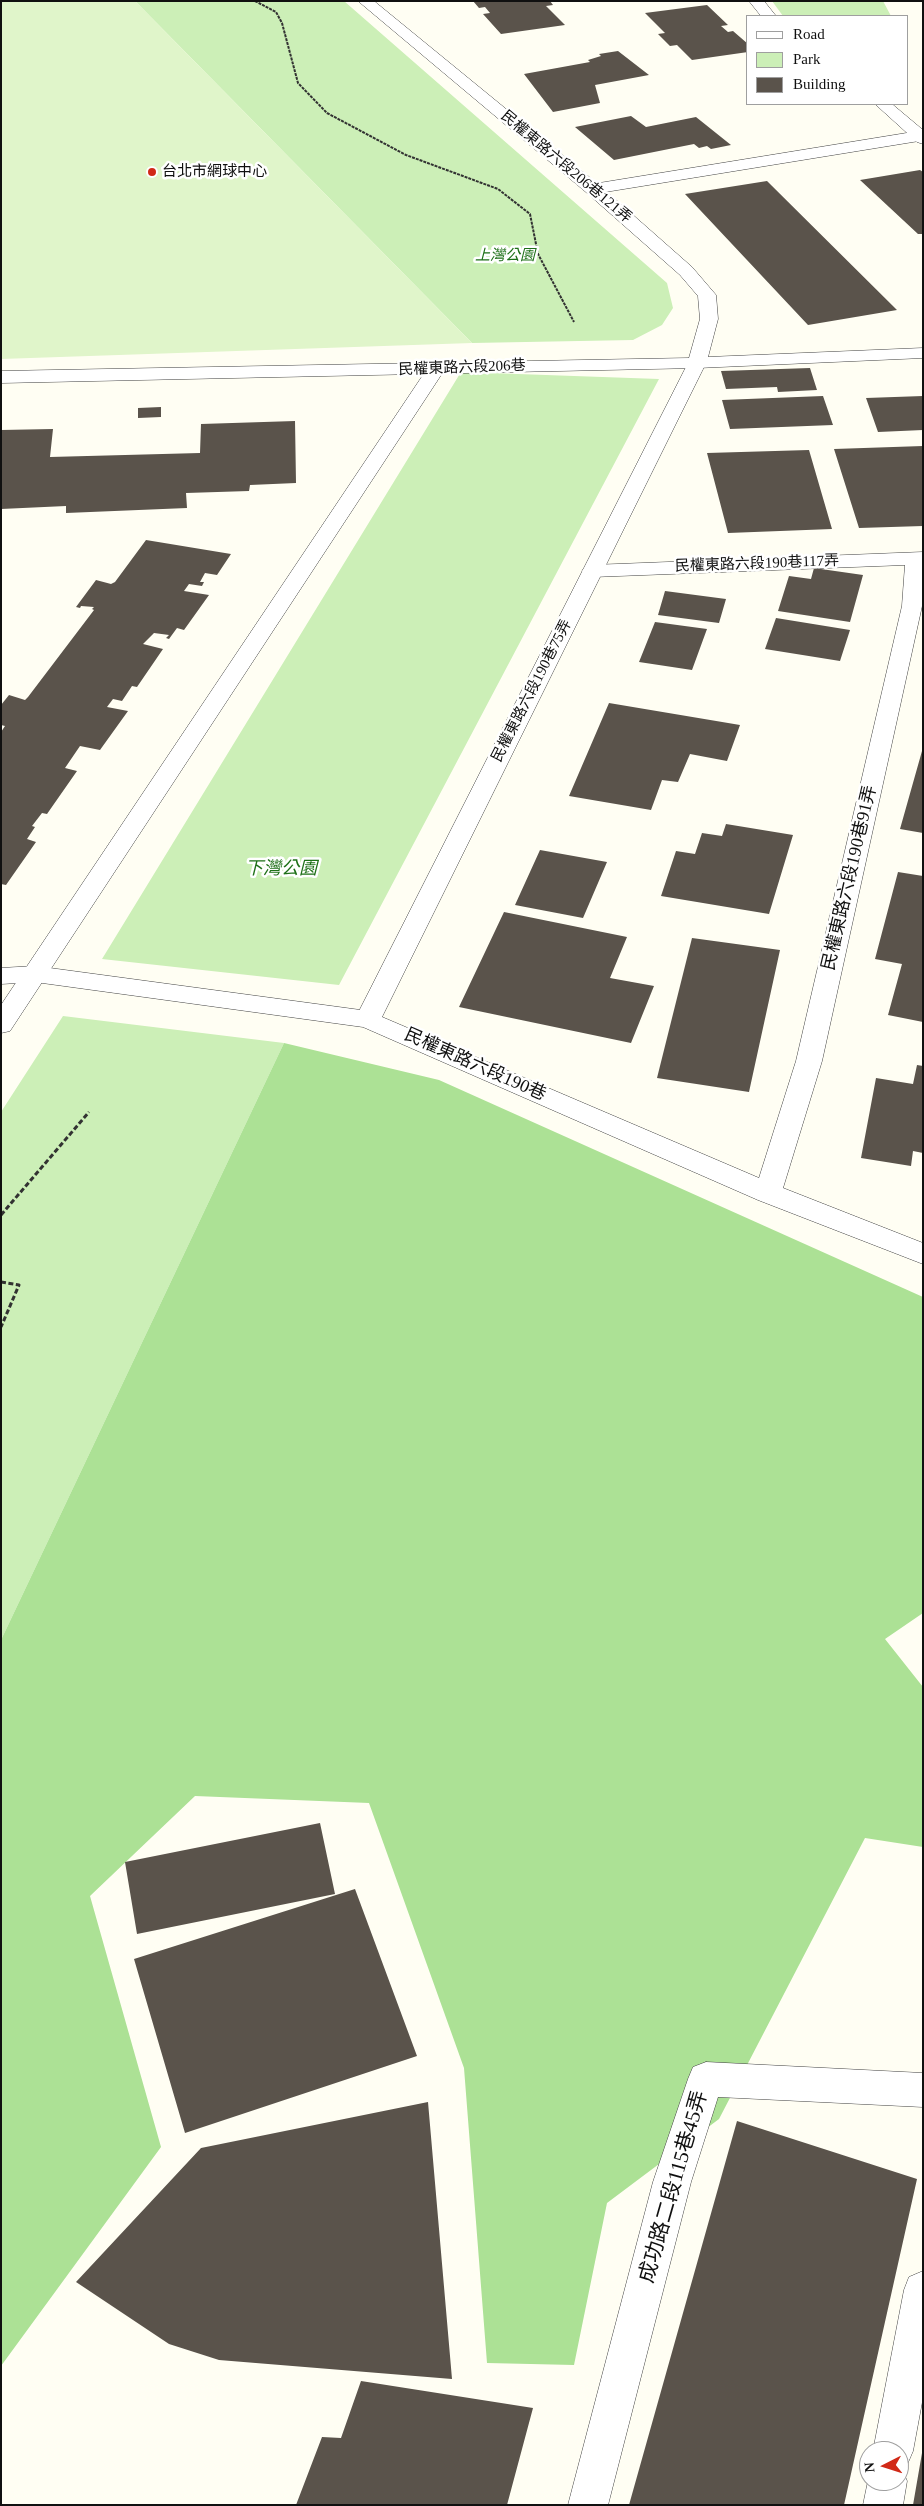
<!DOCTYPE html>
<meta charset="utf-8">
<style>
body{margin:0}
#map{position:relative;width:924px;height:2506px;overflow:hidden;background:#fffef3;font-family:"Times New Roman",serif}
canvas{display:block}
.frame{position:absolute;inset:0;border:2px solid #101010;pointer-events:none}
.legend{position:absolute;left:746px;top:15px;width:162px;height:90px;box-sizing:border-box;background:#fff;border:1px solid #9f9f9f;margin:0;padding:6px 9px;list-style:none;font-size:15px;color:#101010}
.legend li{display:flex;align-items:center;gap:10px;height:25px}
.legend b{width:25px;border:1px solid #9f9f9f}
.north{position:absolute;left:859px;top:2441px;width:50px;height:50px;box-sizing:border-box;background:#fff;border:1px solid #9f9f9f;border-radius:50%;rotate:265deg;font-size:14px;font-weight:700;line-height:20px;text-align:center;color:#101010}
.north::after{content:'';display:block;margin:auto;width:18px;height:22px;background:#d12917;clip-path:polygon(50% 0,100% 100%,50% 72%,0 100%)}
</style>
<div id="map">
<canvas width="924" height="2506"></canvas>
<div class="frame"></div>
<ul class="legend">
<li><b style="height:6px;background:#fff"></b>Road</li>
<li><b style="height:14px;background:#ccefb7"></b>Park</li>
<li><b style="height:14px;background:#5a534b"></b>Building</li>
</ul>
<div class="north">N</div>
</div>
<script>
const context = document.querySelector('canvas').getContext('2d');
context.lineJoin = 'round';
function fill(path, color) {
  context.fillStyle = color;
  context.fill(path, 'evenodd');
}
function poly(rows) {
  const path = new Path2D();
  for (const r of rows) {
    path.moveTo(r[0], r[1]);
    for (let i = 2; i < r.length; i += 2) path.lineTo(r[i], r[i + 1]);
  }
  return path;
}
function strokePath(path, color, width, dash) {
  context.strokeStyle = color;
  context.lineWidth = width;
  context.lineCap = dash ? 'butt' : 'round';
  context.setLineDash(dash || []);
  context.stroke(path);
}
function label(font, color, halo, rows, align = 'center') {
  context.font = font + ' "Times New Roman","Noto Sans TC",serif';
  context.lineWidth = 5;
  context.setLineDash([]);
  context.textBaseline = 'middle';
  context.strokeStyle = halo;
  context.fillStyle = color;
  for (const [text, x, y, turn = 0] of rows) {
    context.save();
    context.translate(x, y);
    context.rotate((+turn || 0) * Math.PI / 180);
    context.textAlign = isNaN(turn) ? turn : align;
    if (halo) context.strokeText(text, 0, 0);
    context.fillText(text, 0, 0);
    context.restore();
  }
}
fill(poly([
 [135,1,344,1,667,283,673,308,662,325,633,340,472,343],
 [772,1,883,1,891,16,783,16],
 [461,372,659,379,339,985,102,959],
 [63,1016,284,1043,1,1640,1,1112]
]), '#ccefb7');
fill(poly([
 [284,1043,439,1080,923,1297,923,1613,885,1639,923,1687,923,1847,865,1838,719,2119,607,2203,574,2365,487,2363,464,2068,369,1803,195,1796,90,1896,161,2147,1,2366,1,1640]
]), '#ace195');
fill(poly([
 [1,1,135,1,472,343,1,359]
]), '#e0f5ca');
fill(poly([
 [473,1,550,1,553,5,546,6,565,25,501,34,483,14,490,13,485,7,479,8],
 [707,5,728,25,721,26,728,32,733,31,748,44,748,52,692,60,677,45,670,46,658,34,665,33,645,13],
 [618,51,649,75,595,85,600,103,553,112,524,74,590,62,588,60,601,56,599,54],
 [631,116,646,127,696,117,731,145,711,149,707,146,699,148,694,144,614,160,575,127],
 [920,170,923,172,923,234,918,234,860,180],
 [767,181,897,310,808,325,685,194],
 [810,368,817,390,778,392,777,387,726,389,721,371],
 [823,396,833,425,730,429,722,400],
 [923,396,923,430,878,432,866,398],
 [161,407,161,417,138,418,138,408],
 [295,421,296,483,250,485,249,491,186,493,187,508,66,513,66,506,1,509,1,430,53,429,50,457,200,453,201,424],
 [923,446,923,526,859,528,834,449],
 [809,450,832,529,728,533,707,453],
 [146,540,231,554,217,575,205,573,200,582,204,582,202,586,189,584,184,591,209,595,184,630,177,628,169,639,166,638,169,635,154,633,143,644,163,649,137,687,132,686,122,701,113,699,107,707,128,711,100,750,80,746,65,768,77,771,47,814,42,813,32,826,35,827,27,839,36,842,6,885,1,884,1,732,5,726,1,725,1,705,9,695,25,700,28,697,94,610,92,609,94,607,81,606,80,608,76,607,96,580,111,584,115,582],
 [814,568,863,575,850,622,778,611,789,576,811,579],
 [665,591,726,599,719,623,658,615],
 [776,618,850,630,840,661,765,649],
 [655,622,707,629,692,670,639,662],
 [609,703,740,725,727,761,690,754,678,782,662,780,651,810,569,796],
 [922,751,923,751,923,833,900,829],
 [726,824,793,835,769,914,661,896,676,851,695,854,702,833,722,836],
 [540,850,607,862,583,918,515,905],
 [898,872,923,876,923,1022,888,1015,902,964,875,959],
 [504,912,627,937,610,978,654,986,631,1043,459,1007],
 [692,938,780,950,749,1092,657,1078],
 [917,1065,923,1066,923,1153,913,1151,911,1166,861,1158,876,1078,913,1084],
 [320,1823,335,1894,137,1934,125,1862],
 [355,1889,417,2056,185,2133,134,1959],
 [428,2102,452,2379,219,2360,169,2344,76,2282,201,2148],
 [737,2121,917,2179,844,2505,629,2505],
 [361,2381,533,2408,507,2505,296,2505,322,2437,341,2438],
 [922,2453,923,2505,913,2505]
]), '#5a534b');
const service = poly([
 [919,131,923,132,923,140,919,141,593,194,587,193,585,189,587,185,593,184,919,131],
 [697,358,703,359,706,363,381,1019,377,1025,368,1027,359,1025,355,1019,688,363,691,359,697,358],
 [438,360,444,362,447,366,10,1031,1,1033,1,1005,429,366,432,362,438,360],
 [706,2062,923,2073,923,2107,718,2097,691,2182,608,2505,568,2505,653,2182,688,2079,693,2067,706,2062],
 [923,2271,923,2397,913,2451,907,2465,901,2467,907,2481,903,2505,863,2505,869,2476,869,2481,899,2481,899,2451,873,2451,904,2290,909,2277,923,2271]
]);
const minor = poly([
 [358,1,374,1,599,185,692,267,716,295,718,319,708,357,923,348,923,358,697,368,1,383,1,371,689,358,700,319,698,296,680,275,587,193,358,1],
 [749,1,764,1,776,16,761,16,749,1],
 [875,104,892,104,923,130,923,144,917,142,875,104],
 [923,552,922,606,822,1061,783,1188,923,1243,923,1264,758,1200,363,1027,35,982,1,984,1,968,35,966,368,1011,759,1178,796,1061,902,606,905,565,592,577,585,575,582,571,585,567,592,565,923,552]
]);
strokePath(service, '#434343', 1);
strokePath(minor, '#434343', 1);
strokePath(poly([
 [255,1,276,12,282,23,298,83,327,113,406,155,498,189,530,214,538,254,574,322]
]), '#323232', 2, [3, 1]);
strokePath(poly([
 [1,1215,89,1112],
 [1,1282,19,1285,1,1327]
]), '#323232', 3, [5, 2.5]);
fill(service, '#fff');
fill(minor, '#fff');
for (const [x, y, r, color] of [
 [152,172,5,"#d12917"]
]) {
  const dot = new Path2D();
  dot.arc(x, y, r, 0, 2 * Math.PI);
  context.fillStyle = color;
  context.fill(dot);
  strokePath(dot, '#fff', 2);
}
label('15px', '#101010', '#fff', [
 ["民權東路六段206巷121弄",566,167,40],
 ["民權東路六段206巷",462,368,-2],
 ["民權東路六段190巷117弄",757,564,-2],
 ["民權東路六段190巷75弄",532,691,-63]
]);
label('15px', '#101010', '#fff', [
 ["台北市網球中心",162,172]
], 'left');
label('italic 15px', '#1e7018', '#fff', [
 ["上灣公園",505,256]
]);
label('italic 18px', '#1e7018', '#fff', [
 ["下灣公園",281,869]
]);
label('18px', '#101010', '#fff', [
 ["民權東路六段190巷91弄",850,878,-77],
 ["民權東路六段190巷",475,1065,24]
]);
label('21px', '#101010', '#fff', [
 ["成功路二段115巷45弄",674,2187,-74]
]);
</script>
